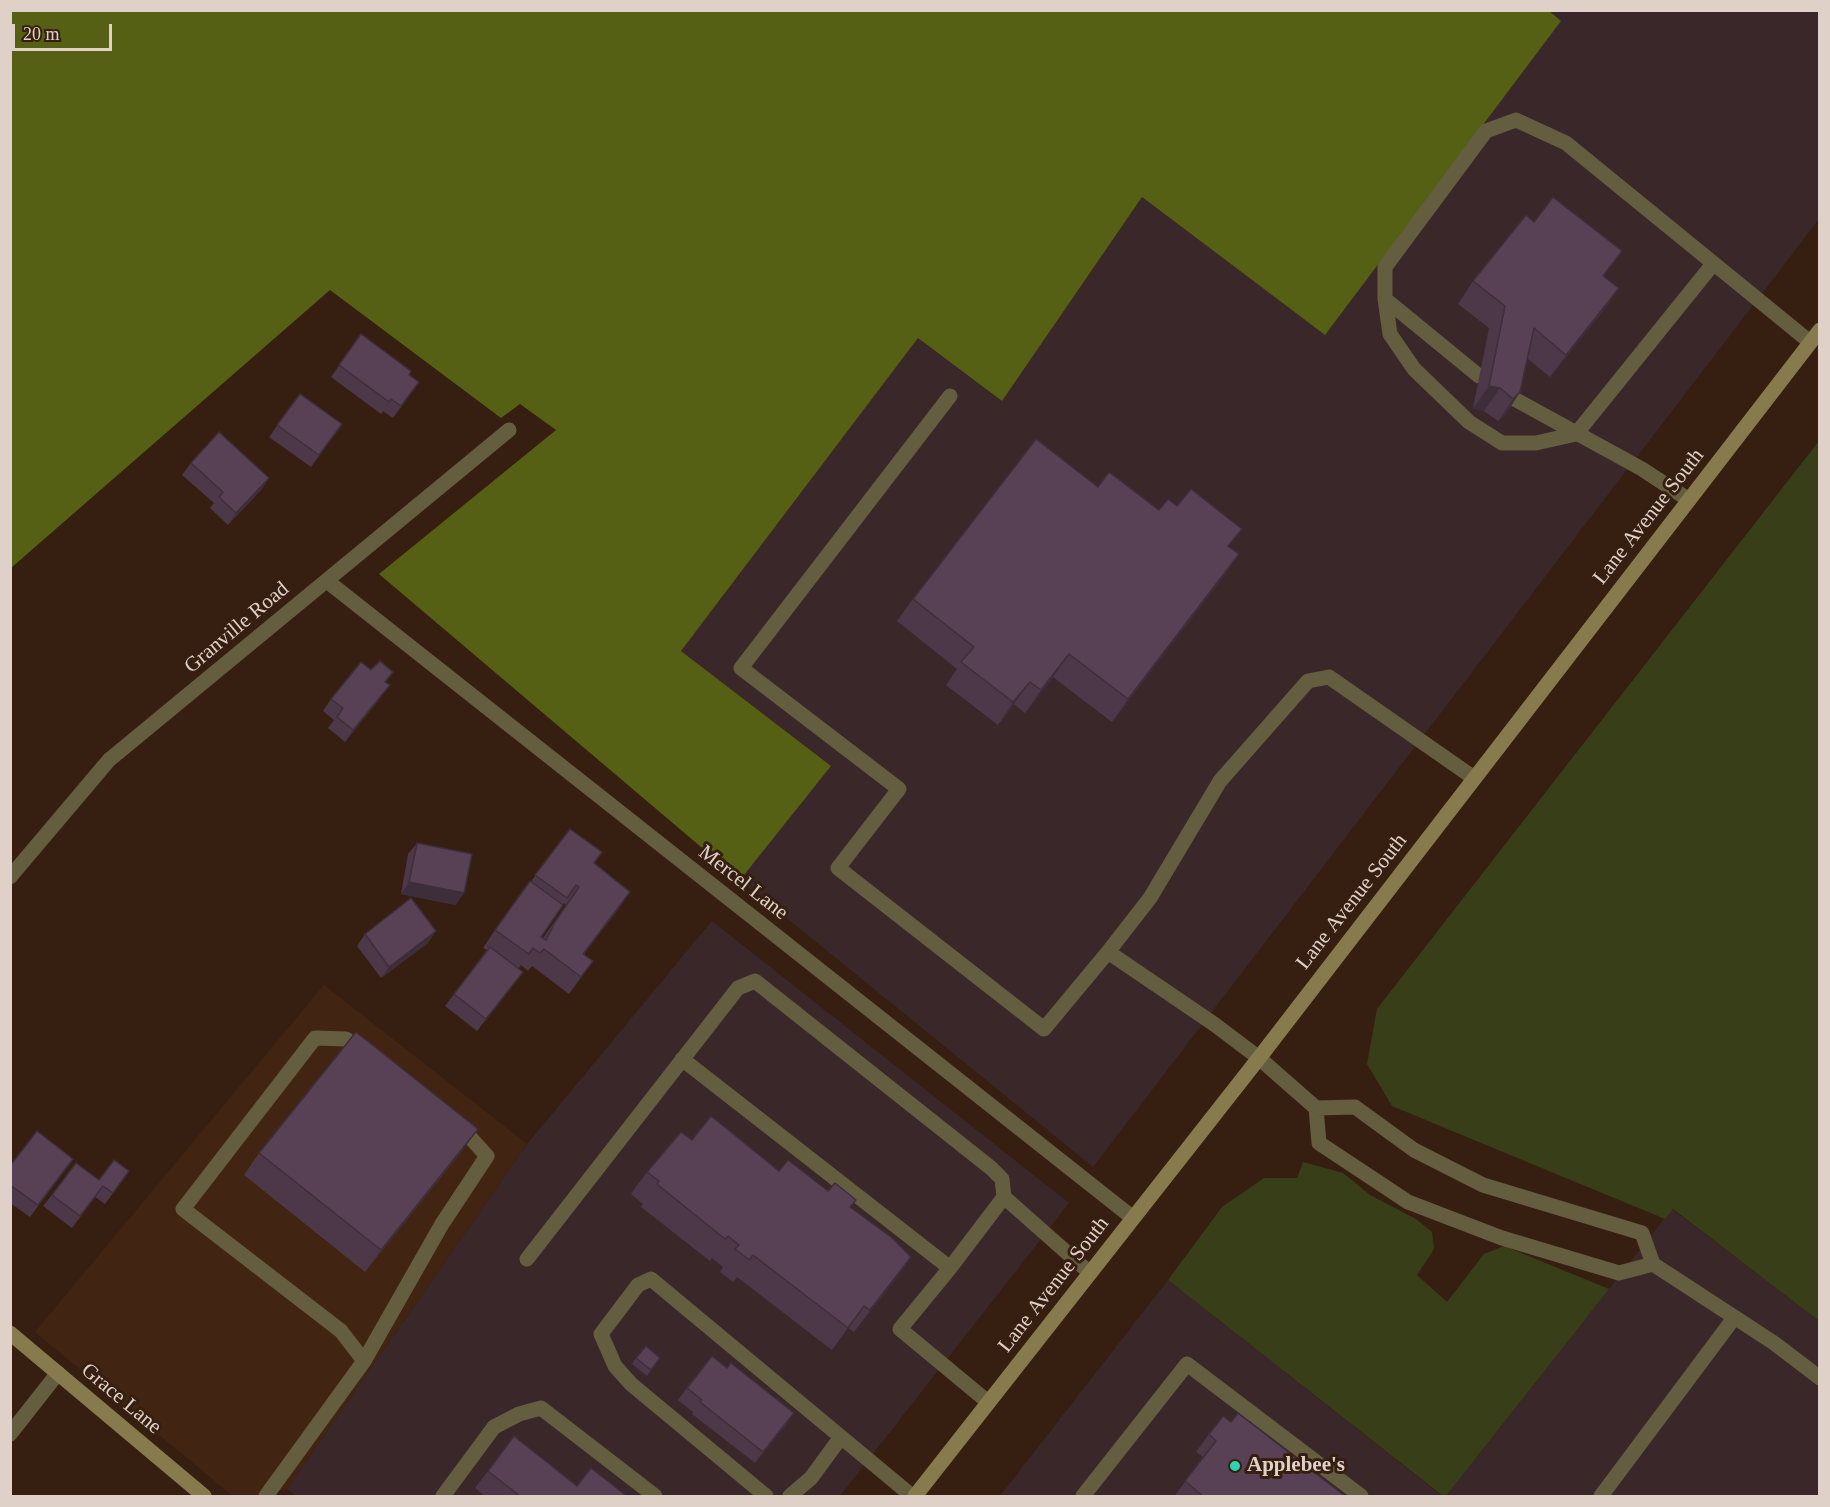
<!DOCTYPE html>
<style>
body{margin:0}
#map{position:relative;width:1830px;height:1507px;overflow:hidden;background:#361f11;font-family:"Times New Roman",serif}
canvas{display:block}
.frame{position:absolute;inset:0;border:12px solid #e0d1c8;pointer-events:none}
.scale{position:absolute;left:12px;top:24px;width:100px;height:27px;box-sizing:border-box;border:3px solid #e0d1c8;border-top:0;padding-left:8px;font-size:18px;line-height:21px;white-space:nowrap;color:#e0d1c8;-webkit-text-stroke:4px #361f11;paint-order:stroke}
</style>
<div id="map">
<canvas width="1830" height="1507"></canvas>
<div class="frame"></div>
<div class="scale">20 m</div>
</div>
<script>
const context = document.querySelector('canvas').getContext('2d');
context.lineJoin = 'round';
function fill(path, color) {
  context.fillStyle = color;
  context.fill(path, 'evenodd');
}
function poly(rows) {
  const path = new Path2D();
  for (const r of rows) {
    path.moveTo(r[0], r[1]);
    for (let i = 2; i < r.length; i += 2) path.lineTo(r[i], r[i + 1]);
  }
  return path;
}
function strokePath(path, color, width, dash) {
  context.strokeStyle = color;
  context.lineWidth = width;
  context.lineCap = dash ? 'butt' : 'round';
  context.setLineDash(dash || []);
  context.stroke(path);
}
function label(font, color, halo, rows, align = 'center') {
  context.font = font + ' "Times New Roman",serif';
  context.lineWidth = 6;
  context.setLineDash([]);
  context.textBaseline = 'middle';
  context.strokeStyle = halo;
  context.fillStyle = color;
  for (const [text, x, y, turn = 0] of rows) {
    context.save();
    context.translate(x, y);
    context.rotate((+turn || 0) * Math.PI / 180);
    context.textAlign = isNaN(turn) ? turn : align;
    if (halo) context.strokeText(text, 0, 0);
    context.fillText(text, 0, 0);
    context.restore();
  }
}
fill(poly([
 [1548,11,1819,11,1819,219,1093,1167,740,880,831,766,681,651,918,338,1002,401,1142,197,1325,335,1560,21],
 [712,921,1069,1203,840,1496,296,1496,287,1489,527,1144],
 [1672,1209,1819,1321,1819,1496,1446,1496],
 [1168,1280,1442,1496,1000,1496]
]), '#3a272a');
fill(poly([
 [324,985,527,1144,287,1489,257,1496,233,1496,35,1332]
]), '#412512');
fill(poly([
 [1819,441,1819,1321,1673,1209,1665,1219,1392,1106,1367,1064,1377,1009],
 [1303,1162,1343,1173,1370,1195,1416,1219,1432,1232,1434,1249,1417,1275,1447,1302,1484,1254,1504,1246,1609,1289,1446,1496,1443,1496,1168,1280,1222,1207,1264,1178,1297,1178]
]), '#383f18');
fill(poly([
 [1548,10,1561,21,1325,335,1142,197,1002,401,918,338,681,651,831,766,740,880,379,574,556,430,520,404,501,418,330,290,11,568,11,11]
]), '#556014');
strokePath(poly([
 [1713,264,1576,434,1536,443,1502,443,1469,422,1414,369,1390,334,1385,299,1385,267,1486,131,1516,120,1566,143,1810,342],
 [1385,299,1479,376],
 [950,396,741,668,899,789,838,868,1044,1029,1108,952],
 [1509,396,1642,469,1689,500],
 [327,581,760,923],
 [1474,778,1329,677,1308,681,1220,781,1150,898,1108,952,1214,1024,1259,1058,1316,1108,1355,1107,1414,1150,1483,1185,1642,1233,1653,1264,1774,1343,1820,1378],
 [682,1059,950,1268,900,1329,988,1402],
 [1316,1108,1319,1143,1408,1202,1502,1238,1619,1273,1653,1264],
 [527,1259,738,988,755,981,991,1168,1002,1179,1004,1197,1090,1273],
 [950,1268,1004,1197],
 [364,1361,341,1331,183,1209,315,1038,346,1039,365,1053],
 [266,1496,364,1361,442,1224,487,1156,458,1124],
 [443,1496,494,1427,519,1414,541,1408,655,1496],
 [766,1496,631,1384,615,1366,601,1334,638,1285,651,1279,912,1496],
 [790,1496,811,1478,841,1437],
 [1083,1496,1187,1364,1361,1496],
 [1601,1496,1734,1318]
]), '#645d40', 15);
strokePath(poly([
 [10,877,109,760,509,430],
 [760,923,1133,1218],
 [10,1434,58,1373]
]), '#645d40', 15);
strokePath(poly([
 [10,1333,204,1496],
 [915,1496,1259,1058,1820,330]
]), '#877b4d', 15);
fill(poly([
 [1604,277,1619,288,1603,311,1550,377,1527,358,1520,392,1505,415,1498,421,1484,411,1473,408,1489,328,1458,304,1473,281],
 [361,334,409,375,419,382,393,418,383,411,381,414,331,377],
 [300,394,342,424,311,467,269,437],
 [191,463,269,478,261,490,228,525,210,508,214,503,182,475],
 [1098,487,1229,547,1239,554,1223,577,1112,722,1053,677,1025,713,1014,704,998,725,946,685,957,669,897,621,913,599],
 [386,682,381,697,345,742,328,728,334,720,323,711,331,699],
 [570,829,594,863,630,892,584,954,593,961,569,994,532,966,528,971,521,965,518,969,523,972,477,1031,445,1006,487,950,483,948,495,930],
 [564,903,566,905,543,938,541,937],
 [417,843,456,905,401,894,408,854],
 [365,934,428,943,381,978,357,946],
 [692,1140,779,1171,828,1191,856,1200,850,1208,895,1280,854,1332,848,1328,832,1350,737,1277,733,1282,720,1272,723,1267,712,1258,710,1261,641,1207,643,1204,631,1194,647,1172],
 [462,1151,365,1272,244,1175,259,1153],
 [10,1166,65,1170,30,1217,10,1203],
 [129,1171,105,1204,95,1197,72,1228,43,1206,52,1195],
 [636,1358,660,1358,647,1376,632,1364],
 [687,1388,786,1425,755,1463,692,1414,693,1412,678,1400],
 [1231,1422,1346,1497,1174,1497,1203,1457,1196,1452,1209,1434],
 [488,1471,577,1486,628,1497,486,1497,475,1488]
]), '#4c3848');
fill(poly([
 [1619,288,1603,311,1550,377,1566,355],
 [1489,386,1500,388,1484,411,1473,408],
 [1520,392,1505,415,1498,421,1513,399],
 [269,478,261,490,228,525,236,513],
 [1239,554,1223,577,1112,722,1128,699],
 [1069,654,1053,677,1025,713,1041,690],
 [1030,682,1014,704,998,725,1013,702],
 [390,685,381,697,345,742,353,730],
 [409,882,464,893,456,905,401,894],
 [630,892,618,910,571,971,583,954],
 [436,931,428,943,381,978,389,967],
 [478,1129,462,1151,365,1272,381,1250],
 [911,1257,895,1280,854,1332,870,1310],
 [794,1413,786,1425,755,1463,763,1452]
]), '#3e2e3b');
const building = poly([
 [1553,197,1622,251,1603,276,1619,288,1566,355,1534,328,1520,392,1513,399,1500,388,1489,386,1505,306,1473,281,1526,215,1534,222,1553,197],
 [361,334,411,371,409,375,419,382,401,406,391,399,389,402,339,365,361,334],
 [300,394,342,424,319,455,277,425,300,394],
 [219,432,269,478,236,513,219,497,223,492,191,463,219,432],
 [1036,439,1098,487,1109,472,1159,510,1168,499,1177,506,1191,489,1242,529,1228,546,1239,554,1128,699,1069,654,1041,690,1030,682,1013,702,961,662,974,647,913,599,1036,439],
 [380,661,393,672,385,682,390,685,353,730,337,717,343,708,331,699,361,662,371,670,380,661],
 [570,829,602,852,594,863,630,892,583,954,593,961,581,977,544,949,540,953,533,948,529,954,495,930,530,881,563,905,541,937,546,940,555,922,579,887,576,885,567,898,535,875,570,829],
 [417,843,472,854,464,893,409,882,417,843],
 [411,898,436,931,389,967,365,934,411,898],
 [490,947,523,972,486,1019,454,994,490,947],
 [356,1032,478,1129,381,1250,259,1153,356,1032],
 [711,1116,779,1171,788,1160,828,1191,835,1183,856,1200,850,1207,891,1237,911,1257,870,1310,864,1306,848,1328,753,1255,749,1260,735,1249,739,1245,728,1236,725,1239,657,1184,659,1181,647,1172,681,1132,692,1140,711,1116],
 [37,1131,73,1159,38,1205,10,1185,10,1166,37,1131],
 [114,1160,129,1171,113,1193,103,1186,80,1216,52,1195,76,1163,99,1180,114,1160],
 [646,1346,660,1358,651,1370,636,1358,646,1346],
 [712,1356,727,1368,731,1363,794,1413,763,1452,700,1402,702,1400,687,1388,712,1356],
 [1238,1413,1346,1497,1204,1497,1185,1481,1216,1441,1209,1434,1223,1416,1231,1422,1238,1413],
 [514,1436,577,1486,591,1468,628,1497,521,1497,488,1471,514,1436]
]);
fill(building, '#584154');
strokePath(building, '#3e2e3b', 1.5);
for (const [x, y, r, color] of [
 [1235,1466,6,"#2cd5ab"]
]) {
  const dot = new Path2D();
  dot.arc(x, y, r, 0, 2 * Math.PI);
  context.fillStyle = color;
  context.fill(dot);
  strokePath(dot, '#361f11', 2);
}
label('21px', '#e0d1c8', '#361f11', [
 ["Lane Avenue South",1649,517,-52],
 ["Granville Road",237,628,-40],
 ["Mercel Lane",743,883,38],
 ["Lane Avenue South",1352,902,-52],
 ["Lane Avenue South",1054,1285,-52],
 ["Grace Lane",121,1399,40]
]);
label('bold 21px', '#e0d1c8', '#361f11', [
 ["Applebee's",1247,1466]
], 'left');
</script>
